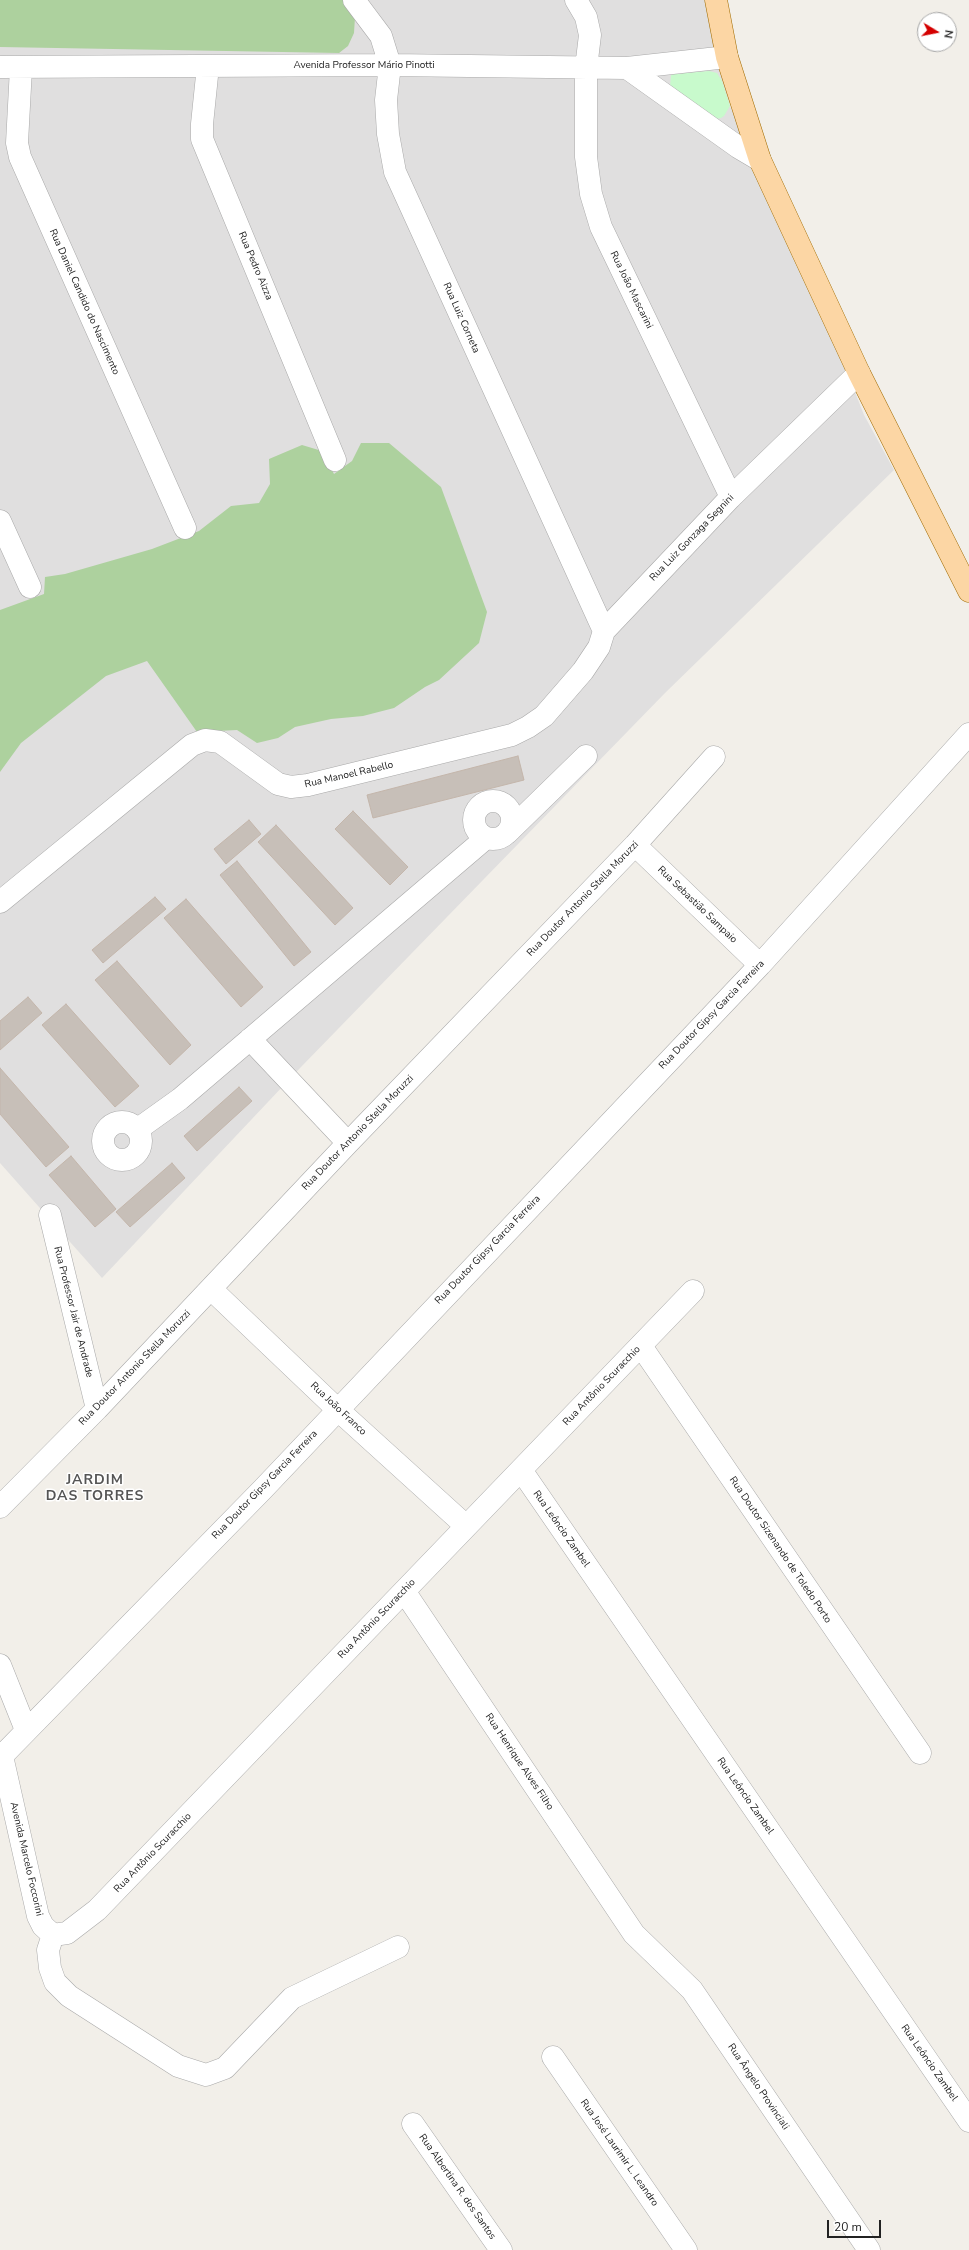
<!DOCTYPE html>
<meta charset="utf-8">
<style>
body{margin:0}
#map{position:relative;width:969px;height:2250px;overflow:hidden;background:#f2efe9;font-family:"Nunito Sans",sans-serif}
canvas{display:block}
.north{position:absolute;left:917px;top:12px;width:40px;height:40px;box-sizing:border-box;background:#fff;border:1px solid #a7a7a7;border-radius:50%;rotate:100deg;font-size:11px;font-weight:700;line-height:16px;text-align:center;color:#222}
.north::after{content:'';display:block;margin:auto;width:14px;height:18px;background:#d40000;clip-path:polygon(50% 0,100% 100%,50% 72%,0 100%)}
.scale{position:absolute;left:827px;top:2220px;width:54px;height:18px;box-sizing:border-box;border:2px solid #222;border-top:0;padding-left:5px;font-size:12px;line-height:14px;white-space:nowrap;color:#222;-webkit-text-stroke:3px #fff;paint-order:stroke}
</style>
<div id="map">
<canvas width="969" height="2250"></canvas>
<div class="north">N</div>
<div class="scale">20 m</div>
</div>
<script>
const context = document.querySelector('canvas').getContext('2d');
context.lineJoin = 'round';
function fill(path, color) {
  context.fillStyle = color;
  context.fill(path, 'evenodd');
}
function poly(rows) {
  const path = new Path2D();
  for (const r of rows) {
    if (r.length === 3) {
      path.moveTo(r[0] + r[2], r[1]);
      path.arc(r[0], r[1], r[2], 0, 2 * Math.PI);
      continue;
    }
    path.moveTo(r[0], r[1]);
    for (let i = 2; i < r.length; i += 2) path.lineTo(r[i], r[i + 1]);
  }
  return path;
}
function strokePath(path, color, width, dash) {
  context.strokeStyle = color;
  context.lineWidth = width;
  context.lineCap = dash ? 'butt' : 'round';
  context.setLineDash(dash || []);
  context.stroke(path);
}
function label(font, color, halo, rows, align = 'center') {
  context.font = font + ' "Nunito Sans",sans-serif';
  context.lineWidth = 3;
  context.setLineDash([]);
  context.textBaseline = 'middle';
  context.strokeStyle = halo;
  context.fillStyle = color;
  for (const [text, x, y, turn = 0] of rows) {
    context.save();
    context.translate(x, y);
    context.rotate((+turn || 0) * Math.PI / 180);
    context.textAlign = isNaN(turn) ? turn : align;
    if (halo) context.strokeText(text, 0, 0);
    context.fillText(text, 0, 0);
    context.restore();
  }
}
fill(poly([
 [0,0,708,0,709,19,730,106,840,354,864,415,894,470,665,693,301,1067,102,1278,0,1163]
]), '#e0dfdf');
fill(poly([
 [0,0,345,0,355,17,354,33,348,46,339,53,0,47],
 [361,443,389,443,441,487,487,612,479,643,439,680,425,687,394,708,363,716,331,719,295,727,278,738,257,743,237,730,197,732,147,661,106,676,21,743,0,772,0,610,44,594,45,577,65,574,152,549,199,531,231,506,259,503,270,484,269,459,302,445,322,451,334,474,352,461]
]), '#add19e');
fill(poly([
 [709,71,717,73,722,81,730,106,724,116,721,118,716,119,670,87,671,75,675,74]
]), '#c8facc');
const building = poly([
 [518,756,524,780,373,818,367,795,518,756],
 [353,811,408,867,390,885,335,829,353,811],
 [249,820,261,834,226,864,214,849,249,820],
 [276,825,353,908,335,925,258,842,276,825],
 [237,861,311,952,294,966,220,875,237,861],
 [155,897,166,909,103,963,92,950,155,897],
 [186,899,263,987,241,1007,164,918,186,899],
 [117,961,191,1045,170,1065,95,980,117,961],
 [28,997,42,1013,0,1050,0,1021,28,997],
 [66,1004,139,1086,115,1107,42,1025,66,1004],
 [0,1068,69,1147,46,1167,0,1114,0,1068],
 [239,1087,252,1101,197,1151,184,1136,239,1087],
 [71,1156,116,1209,95,1227,49,1175,71,1156],
 [172,1163,185,1178,130,1227,116,1212,172,1163]
]);
fill(building, '#c7bfb8');
strokePath(building, '#c4b6ab', 1);
const minor = poly([
 [354,0,381,36,390,65,386,100,388,134,395,172,604,631],
 [576,0,586,17,590,35,586,68,586,157,591,194,601,227,731,497],
 [208,66,202,124,202,139,335,460],
 [0,67,390,65,627,68,727,57],
 [21,68,17,143,20,157,185,528],
 [627,68,738,147,760,160],
 [0,521,30,587],
 [493,820,19],
 [507,833,586,756],
 [635,845,760,965],
 [0,902,192,745,205,740,220,742,278,784,291,787,308,785,512,735,528,727,544,716,583,671,599,647,604,631,731,497,859,373],
 [250,1039,348,1143],
 [122,1141,19],
 [138,1129,180,1099,486,838],
 [50,1215,97,1409],
 [211,1289,337,1409,466,1526],
 [641,1346,920,1753],
 [521,1470,969,2121],
 [0,1507,97,1409,348,1143,635,845,714,757],
 [404,1591,634,1934,692,1990,869,2250],
 [0,1665,26,1730],
 [2,1756,38,1916,43,1926,53,1935],
 [0,1758,263,1489,760,965,969,734],
 [53,1935,67,1933,97,1910,693,1291],
 [53,1935,48,1950,50,1968,55,1982,69,1996,178,2066,206,2075,225,2068,292,1998,398,1947],
 [553,2057,686,2250],
 [413,2124,501,2250]
]);
const major = poly([
 [716,0,727,57,760,160,859,373,969,591]
]);
strokePath(minor, '#a9a9a9', 23);
strokePath(major, '#a06b00', 23);
strokePath(minor, '#fff', 22);
strokePath(major, '#fcd6a4', 22);
label('10px', '#222', '#fff', [
 ["Avenida Professor Mário Pinotti",364,66],
 ["Rua Pedro Aizza",255,266,67],
 ["Rua João Mascarini",631,290,64],
 ["Rua Daniel Candido do Nascimento",84,302,66],
 ["Rua Luiz Corneta",461,318,66],
 ["Rua Luiz Gonzaga Segnini",692,538,-46],
 ["Rua Manoel Rabello",349,775,-13],
 ["Rua Doutor Antonio Stella Moruzzi",583,899,-46],
 ["Rua Sebastião Sampaio",697,905,44],
 ["Rua Doutor Gipsy Garcia Ferreira",712,1015,-46],
 ["Rua Doutor Antonio Stella Moruzzi",358,1133,-46],
 ["Rua Doutor Gipsy Garcia Ferreira",488,1250,-46],
 ["Rua Professor Jair de Andrade",73,1312,76],
 ["Rua Doutor Antonio Stella Moruzzi",135,1368,-46],
 ["Rua Antônio Scuracchio",602,1386,-46],
 ["Rua João Franco",338,1409,43],
 ["Rua Doutor Gipsy Garcia Ferreira",265,1485,-46],
 ["Rua Leôncio Zambel",561,1529,55],
 ["Rua Doutor Sizenando de Toledo Porto",780,1550,56],
 ["Rua Antônio Scuracchio",377,1619,-46],
 ["Rua Henrique Alves Filho",519,1762,56],
 ["Rua Leôncio Zambel",745,1796,55],
 ["Rua Antônio Scuracchio",153,1853,-46],
 ["Avenida Marcelo Foccorini",26,1859,77],
 ["Rua Leôncio Zambel",929,2063,55],
 ["Rua Ângelo Provinciali",758,2087,56],
 ["Rua José Laurimir L. Leandro",619,2153,55],
 ["Rua Albertina R. dos Santos",457,2187,55]
]);
context.letterSpacing = '1px';
label('bold 14px', '#555', '#fff', [
 ["JARDIM",95,1481],
 ["DAS TORRES",95,1497]
]);
context.letterSpacing = '0px';
</script>
